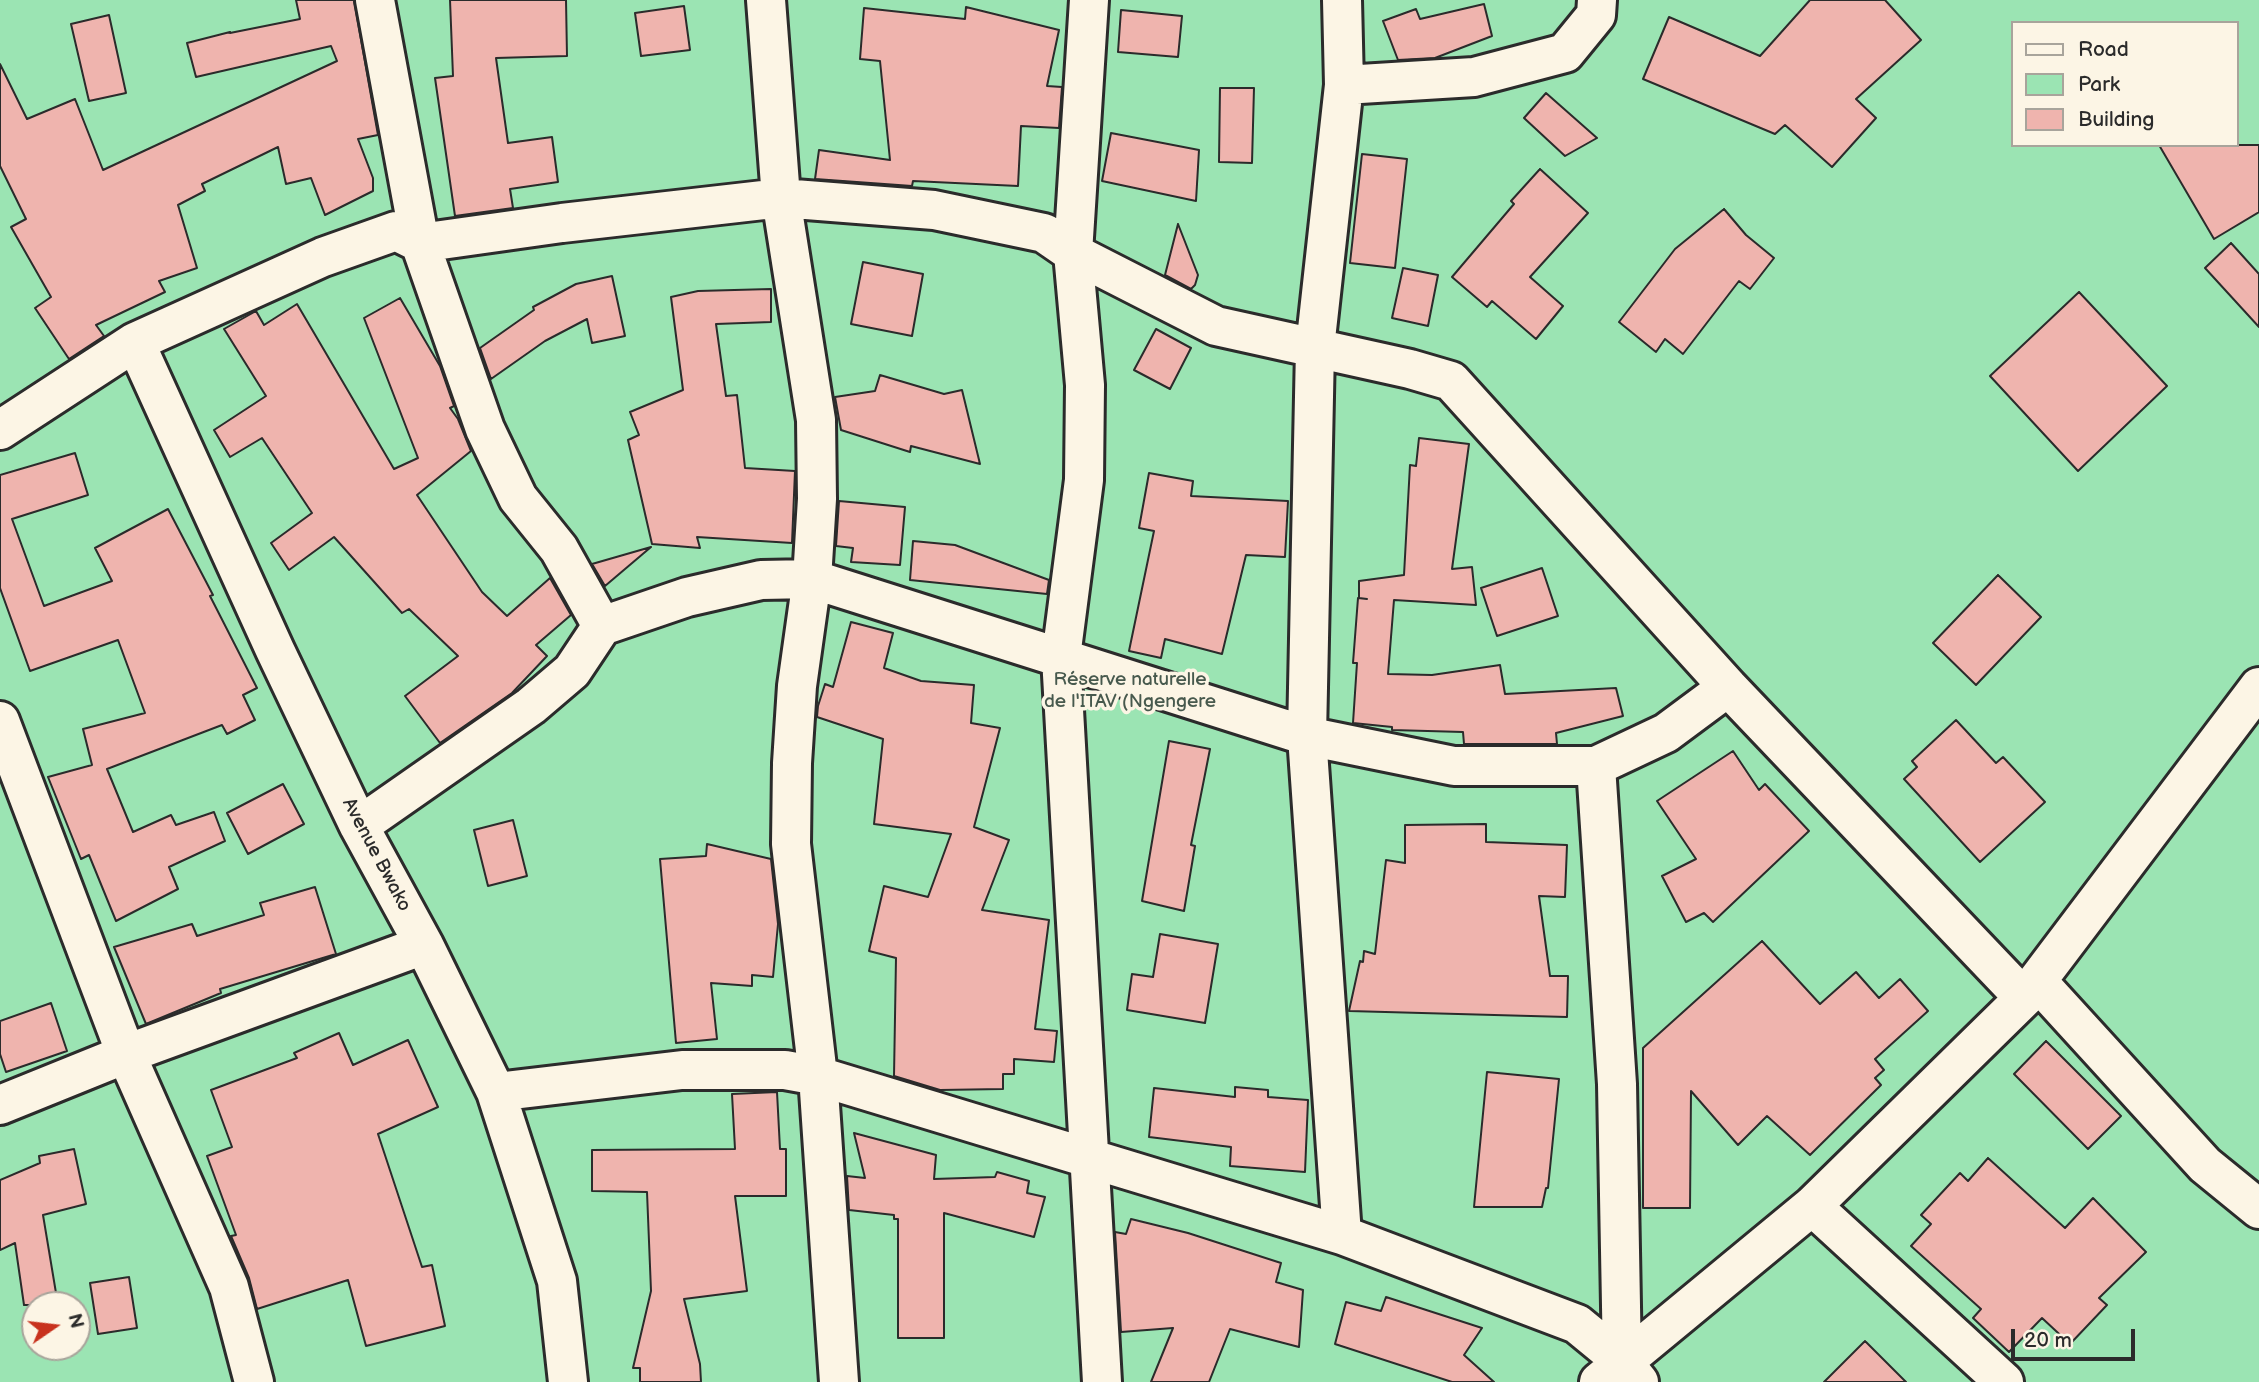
<!DOCTYPE html>
<meta charset="utf-8">
<style>
body{margin:0}
#map{position:relative;width:2259px;height:1382px;overflow:hidden;background:#fcf5e5;font-family:"Balsamiq Sans",sans-serif}
canvas{display:block}
.legend{position:absolute;left:2011px;top:21px;width:228px;height:126px;box-sizing:border-box;background:#fcf5e5;border:2px solid #a8a49b;margin:0;padding:9px 12px;list-style:none;font-size:21px;color:#2b2b2b}
.legend li{display:flex;align-items:center;gap:14px;height:35px}
.legend b{width:35px;border:2px solid #a8a49b}
.north{position:absolute;left:21px;top:1291px;width:70px;height:70px;box-sizing:border-box;background:#fcf5e5;border:2px solid #a8a49b;border-radius:50%;rotate:76deg;font-size:19px;font-weight:700;line-height:28px;text-align:center;color:#2b2b2b}
.north::after{content:'';display:block;margin:auto;width:24px;height:32px;background:#c8321e;clip-path:polygon(50% 0,100% 100%,50% 72%,0 100%)}
.scale{position:absolute;left:2011px;top:1329px;width:124px;height:32px;box-sizing:border-box;border:4px solid #2b2b2b;border-top:0;padding-left:9px;font-size:21px;line-height:24px;white-space:nowrap;color:#2b2b2b;-webkit-text-stroke:5px #fcf5e5;paint-order:stroke}
</style>
<div id="map">
<canvas width="2259" height="1382"></canvas>
<ul class="legend">
<li><b style="height:9px;background:#fcf5e5"></b>Road</li>
<li><b style="height:19px;background:#9be4b3"></b>Park</li>
<li><b style="height:19px;background:#efb4ae"></b>Building</li>
</ul>
<div class="north">N</div>
<div class="scale">20 m</div>
</div>
<script>
const context = document.querySelector('canvas').getContext('2d');
context.lineJoin = 'round';
function fill(path, color) {
  context.fillStyle = color;
  context.fill(path, 'evenodd');
}
function poly(rows) {
  const path = new Path2D();
  for (const r of rows) {
    path.moveTo(r[0], r[1]);
    for (let i = 2; i < r.length; i += 2) path.lineTo(r[i], r[i + 1]);
  }
  return path;
}
function strokePath(path, color, width, dash) {
  context.strokeStyle = color;
  context.lineWidth = width;
  context.lineCap = dash ? 'butt' : 'round';
  context.setLineDash(dash || []);
  context.stroke(path);
}
function label(font, color, halo, rows, align = 'center') {
  context.font = font + ' "Balsamiq Sans",sans-serif';
  context.lineWidth = 7;
  context.setLineDash([]);
  context.textBaseline = 'middle';
  context.strokeStyle = halo;
  context.fillStyle = color;
  for (const [text, x, y, turn = 0] of rows) {
    context.save();
    context.translate(x, y);
    context.rotate((+turn || 0) * Math.PI / 180);
    context.textAlign = isNaN(turn) ? turn : align;
    if (halo) context.strokeText(text, 0, 0);
    context.fillText(text, 0, 0);
    context.restore();
  }
}
fill(poly([
 [0,0,2259,0,2259,1382,0,1382],
 [2012,23,2236,23,2236,145,2012,145],
 [35,1305,77,1305,77,1347,35,1347]
]), '#9be4b3');
const building = poly([
 [296,0,354,0,378,135,358,139,373,178,373,191,325,215,311,178,286,184,278,147,202,184,205,191,178,205,197,268,159,281,165,292,96,325,104,336,69,359,35,308,51,297,11,227,26,219,0,166,0,64,27,119,75,99,103,170,337,61,331,46,196,77,187,43,230,32,230,33,300,19,296,0],
 [450,0,566,0,567,56,496,58,508,143,552,137,558,182,510,189,513,208,455,216,435,78,453,76,450,0],
 [1810,0,1885,0,1921,40,1856,99,1876,118,1832,167,1785,125,1775,134,1643,79,1669,17,1760,56,1810,0],
 [1484,4,1492,36,1435,58,1398,60,1383,21,1416,9,1420,19,1484,4],
 [684,6,690,50,641,56,635,13,684,6],
 [966,7,1059,30,1047,86,1062,87,1059,128,1021,126,1018,186,913,181,912,186,815,179,819,150,890,160,880,61,860,59,864,8,965,19,966,7],
 [1121,10,1182,16,1178,57,1118,52,1121,10],
 [109,15,126,93,89,101,71,24,109,15],
 [1220,88,1254,88,1252,163,1219,162,1220,88],
 [1546,93,1597,138,1565,156,1524,118,1546,93],
 [1111,133,1199,150,1196,201,1102,181,1111,133],
 [2159,145,2259,145,2259,212,2214,239,2159,145],
 [1362,154,1407,159,1395,268,1350,263,1362,154],
 [1540,169,1588,213,1530,277,1563,306,1536,339,1492,301,1487,307,1452,277,1514,204,1511,201,1540,169],
 [1724,209,1746,235,1774,258,1750,289,1739,281,1683,354,1665,339,1656,352,1619,322,1675,249,1724,209],
 [1178,224,1198,275,1195,285,1191,289,1165,275,1178,224],
 [2231,243,2259,274,2259,327,2205,268,2231,243],
 [863,262,923,274,912,336,851,324,863,262],
 [1403,268,1438,275,1428,326,1392,318,1403,268],
 [612,276,625,336,592,343,587,319,545,341,491,379,480,348,534,310,533,307,576,284,612,276],
 [771,289,771,322,716,324,726,396,737,395,745,468,795,471,792,543,697,537,700,548,652,544,628,440,639,435,630,412,683,390,671,297,698,291,771,289],
 [2079,292,2167,386,2078,471,1990,376,2079,292],
 [400,298,440,366,454,406,450,408,458,419,471,451,417,495,482,592,507,616,550,578,571,615,536,645,547,656,512,693,440,743,405,696,458,656,409,609,402,613,334,537,289,570,271,543,312,513,262,438,230,457,214,430,266,396,224,329,256,311,264,325,297,304,394,469,418,458,364,318,400,298],
 [1156,329,1191,348,1170,389,1134,370,1156,329],
 [880,375,944,394,962,390,980,464,911,446,910,452,841,430,835,397,875,391,880,375],
 [1419,438,1469,444,1452,569,1472,567,1476,605,1394,600,1388,674,1432,675,1500,665,1505,694,1616,688,1623,716,1556,733,1557,744,1464,744,1463,732,1392,730,1392,727,1353,723,1357,663,1353,663,1358,598,1367,599,1359,598,1359,581,1404,575,1410,465,1416,466,1419,438],
 [75,453,88,495,12,519,44,606,112,581,95,548,168,509,213,595,210,596,257,688,243,695,255,720,227,734,222,725,107,769,133,832,171,815,176,825,214,812,225,841,169,867,178,889,116,921,89,855,81,859,48,777,92,765,83,729,145,713,118,640,30,671,0,588,0,475,75,453],
 [1149,473,1193,481,1191,496,1288,501,1285,557,1246,555,1222,654,1165,639,1161,658,1129,651,1154,531,1139,528,1149,473],
 [839,501,905,507,900,565,851,562,853,548,836,546,839,501],
 [913,541,955,545,1049,580,1047,594,910,580,913,541],
 [651,547,605,586,592,564,651,547],
 [1542,568,1558,616,1497,636,1481,588,1542,568],
 [1998,575,2041,617,1976,685,1933,643,1998,575],
 [851,622,893,633,884,668,921,681,974,685,971,723,1000,728,974,827,1009,840,982,910,1049,920,1035,1029,1057,1031,1054,1062,1014,1059,1014,1074,1003,1074,1003,1089,940,1090,894,1076,896,958,869,951,884,886,928,897,951,834,874,824,883,739,817,717,818,706,825,684,833,687,851,622],
 [1956,720,1996,763,2003,757,2045,802,1980,862,1904,779,1917,767,1912,761,1956,720],
 [1169,741,1210,749,1191,845,1195,846,1184,911,1142,901,1169,741],
 [1733,751,1759,790,1765,784,1809,831,1713,922,1704,913,1686,922,1662,876,1696,859,1657,801,1733,751],
 [283,784,304,824,248,854,227,813,283,784],
 [513,820,527,876,488,886,474,830,513,820],
 [1486,824,1486,842,1567,845,1565,897,1539,896,1550,976,1568,976,1567,1017,1349,1011,1360,961,1363,962,1364,951,1375,954,1386,860,1405,863,1405,825,1486,824],
 [707,844,771,859,778,924,773,977,752,975,752,986,711,983,717,1039,676,1043,660,859,706,856,707,844],
 [315,887,336,954,220,989,221,993,146,1024,114,947,192,924,197,936,264,915,260,903,315,887],
 [1160,934,1218,944,1205,1023,1127,1010,1132,974,1153,977,1160,934],
 [1762,941,1820,1004,1856,972,1879,998,1900,979,1928,1011,1875,1059,1884,1070,1875,1078,1881,1085,1810,1155,1767,1116,1738,1145,1691,1091,1690,1208,1643,1208,1643,1048,1762,941],
 [51,1003,67,1051,6,1072,0,1054,0,1021,51,1003],
 [339,1033,353,1065,408,1040,438,1107,378,1134,422,1267,432,1265,445,1326,366,1346,348,1280,257,1309,249,1278,231,1236,236,1235,207,1156,232,1147,211,1090,297,1058,294,1053,339,1033],
 [2046,1041,2121,1116,2088,1149,2014,1074,2046,1041],
 [1487,1072,1559,1079,1548,1188,1546,1188,1542,1207,1474,1207,1487,1072],
 [1235,1087,1268,1090,1268,1097,1308,1100,1305,1172,1230,1166,1231,1147,1149,1137,1154,1088,1235,1097,1235,1087],
 [777,1092,780,1149,786,1149,786,1196,735,1196,747,1291,684,1299,700,1364,701,1382,640,1382,640,1368,633,1368,651,1291,647,1192,592,1191,592,1150,735,1149,732,1094,777,1092],
 [854,1133,936,1155,934,1179,995,1177,997,1172,1029,1181,1027,1193,1045,1197,1034,1237,944,1213,944,1338,898,1338,898,1219,894,1219,894,1215,849,1210,847,1176,865,1178,854,1133],
 [74,1149,86,1204,43,1215,58,1305,24,1305,15,1243,0,1250,0,1180,40,1163,39,1156,74,1149],
 [1988,1158,2065,1228,2093,1198,2146,1252,2099,1298,2107,1305,2070,1344,2042,1318,2009,1352,1973,1318,1981,1309,1911,1246,1931,1224,1921,1215,1960,1173,1968,1181,1988,1158],
 [1131,1219,1188,1233,1281,1263,1276,1282,1303,1290,1299,1347,1230,1329,1209,1382,1151,1382,1173,1328,1121,1332,1115,1232,1126,1234,1131,1219],
 [129,1277,137,1328,98,1334,90,1283,129,1277],
 [1386,1297,1482,1328,1464,1355,1494,1382,1452,1382,1335,1344,1346,1302,1381,1311,1386,1297],
 [1865,1341,1906,1382,1824,1382,1865,1341]
]);
fill(building, '#efb4ae');
strokePath(building, '#2b2b2b', 2);
const street = poly([
 [375,0,420,243,485,429,518,498,559,549,602,626],
 [766,0,781,198,816,420,817,499,812,579,797,686,792,763,791,844,818,1076,839,1382],
 [1089,0,1073,253,1085,385,1084,480,1061,657,1102,1382],
 [1342,0,1344,85,1315,348,1307,736,1342,1235],
 [1344,85,1474,77,1565,53,1596,15,1597,0],
 [135,342,275,650,359,826,424,945,496,1092,557,1281,568,1382],
 [0,430,135,342,323,257,396,231,420,243,562,223,781,198,934,210,1044,233,1073,253,1216,326,1410,369,1451,381,1728,687,2024,998],
 [0,721,126,1054,229,1287,254,1382],
 [1596,766,1617,1084,1622,1361],
 [359,826,531,706,572,671,602,626,687,597,761,580,812,579,1307,736,1454,766,1596,766,1666,733,1728,687],
 [2038,982,2205,1165,2259,1209],
 [496,1092,682,1070,785,1070,818,1076,1342,1235,1577,1324,1622,1361,1639,1382],
 [0,1105,126,1054,424,945],
 [1812,1206,2004,1382],
 [1599,1382,1812,1206,2024,998,2259,687]
]);
strokePath(street, '#2b2b2b', 44);
strokePath(street, '#fcf5e5', 38);
label('19px', '#47594d', '#fcf5e5', [
 ["Réserve naturelle",1130,680],
 ["de l'ITAV (Ngengere",1130,702]
]);
label('19px', '#2b2b2b', '#fcf5e5', [
 ["Avenue Bwako",376,855,62]
]);
</script>
